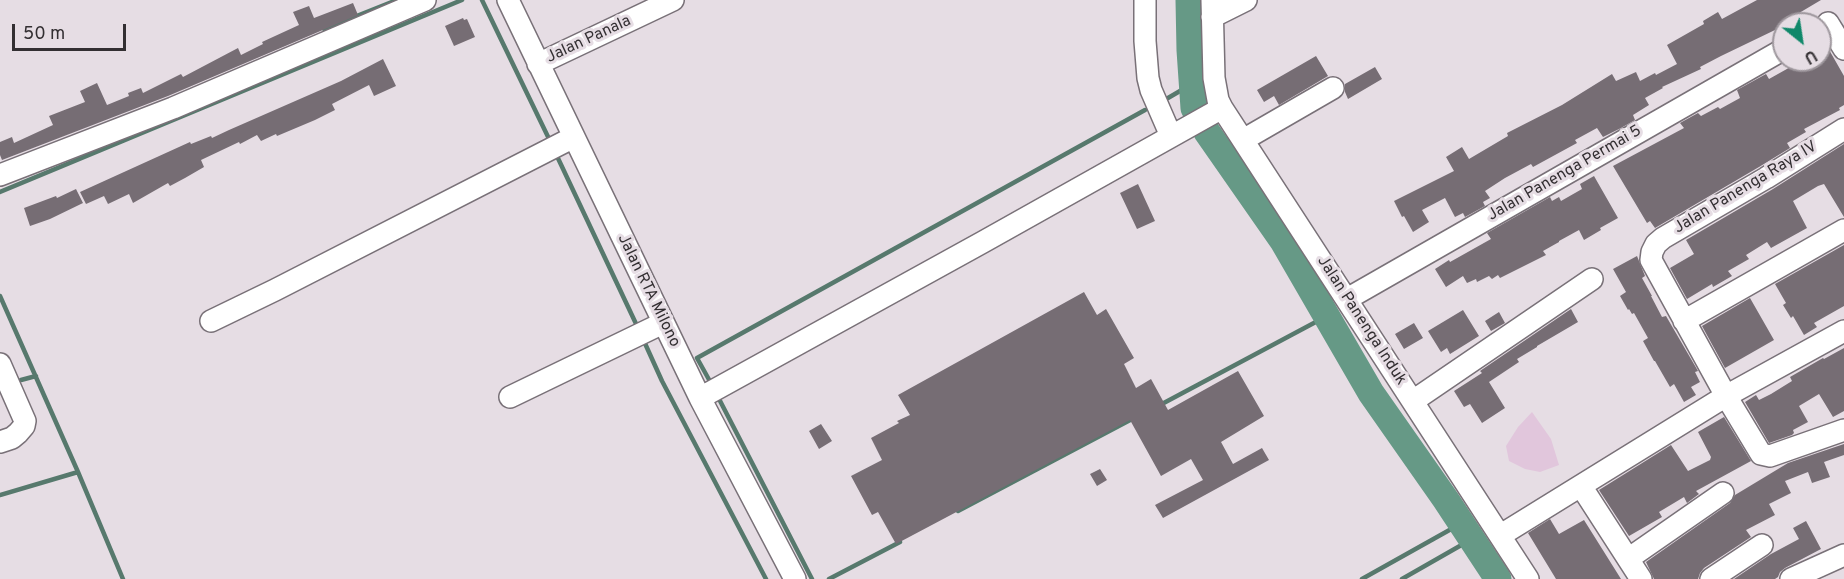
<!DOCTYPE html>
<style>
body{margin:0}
#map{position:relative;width:1844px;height:579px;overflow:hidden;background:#e6dde4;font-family:Overpass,sans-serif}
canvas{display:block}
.north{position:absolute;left:1772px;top:12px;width:60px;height:60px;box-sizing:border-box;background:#e6dde4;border:2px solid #9e979d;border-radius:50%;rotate:150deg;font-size:16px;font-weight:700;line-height:24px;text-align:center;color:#332f32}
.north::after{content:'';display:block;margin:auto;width:21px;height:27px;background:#10886a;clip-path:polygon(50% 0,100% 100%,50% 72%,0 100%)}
.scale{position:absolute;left:12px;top:24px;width:114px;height:27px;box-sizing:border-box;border:3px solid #332f32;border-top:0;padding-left:8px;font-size:18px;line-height:21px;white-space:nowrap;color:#332f32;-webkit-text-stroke:4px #e6dde4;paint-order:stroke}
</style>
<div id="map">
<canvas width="1844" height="579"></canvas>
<div class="north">U</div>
<div class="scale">50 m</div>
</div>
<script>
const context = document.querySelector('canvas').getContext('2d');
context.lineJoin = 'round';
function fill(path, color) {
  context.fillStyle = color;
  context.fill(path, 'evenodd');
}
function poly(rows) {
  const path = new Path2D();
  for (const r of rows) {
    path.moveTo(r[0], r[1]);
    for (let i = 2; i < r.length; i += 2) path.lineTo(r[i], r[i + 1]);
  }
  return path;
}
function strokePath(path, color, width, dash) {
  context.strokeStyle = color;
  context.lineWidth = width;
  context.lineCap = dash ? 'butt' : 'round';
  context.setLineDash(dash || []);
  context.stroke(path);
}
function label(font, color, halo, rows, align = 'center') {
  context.font = font + ' Overpass,sans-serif';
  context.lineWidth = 6;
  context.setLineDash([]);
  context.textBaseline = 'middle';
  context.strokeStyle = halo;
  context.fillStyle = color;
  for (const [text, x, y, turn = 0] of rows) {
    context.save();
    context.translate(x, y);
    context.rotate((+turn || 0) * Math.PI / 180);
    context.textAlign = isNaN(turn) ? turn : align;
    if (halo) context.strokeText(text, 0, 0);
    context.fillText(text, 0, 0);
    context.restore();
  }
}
fill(poly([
 [1532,412,1551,439,1559,465,1540,472,1525,469,1509,461,1506,446,1518,427]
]), '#e1c6dc');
strokePath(poly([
 [482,0,551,143],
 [324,29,397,0],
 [1168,98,1192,84],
 [1207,132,1297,248,1361,359,1424,461,1506,579],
 [556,154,638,328],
 [0,192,462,0],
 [0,296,78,472,123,579],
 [643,339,662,381,766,579],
 [21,380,36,376],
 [712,385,697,358,1145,110],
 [717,395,812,579],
 [1160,405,1327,316],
 [0,495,78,472],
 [958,511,1134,418],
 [829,579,900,542],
 [1362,579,1462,523],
 [1402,579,1472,539]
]), '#57796d', 4.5);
strokePath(poly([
 [1189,0,1190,50,1194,108,1207,132,1283,241,1371,393,1446,500,1498,579]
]), '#669986', 27);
fill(poly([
 [1757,0,1821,0,1784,22,1784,36,1779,38,1775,30,1721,56,1700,67,1701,69,1662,87,1663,88,1645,98,1649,105,1633,115,1635,120,1621,128,1603,137,1597,128,1575,140,1577,143,1533,167,1531,164,1505,178,1485,191,1490,198,1483,202,1485,206,1465,217,1463,213,1455,217,1445,198,1422,210,1429,222,1413,232,1404,216,1402,217,1394,201,1454,171,1446,157,1462,147,1469,159,1508,136,1507,133,1562,105,1612,74,1616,81,1636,72,1640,81,1655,73,1656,75,1677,64,1667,45,1704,24,1703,21,1718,12,1722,19],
 [353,3,358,15,168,96,2,160,0,155,0,142,12,137,14,143,53,125,49,116,85,102,80,91,97,83,107,105,129,96,128,93,141,88,143,93,181,74,183,77,238,48,241,55,263,44,262,42,299,25,293,12,309,6,314,18],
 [463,18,464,20,467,19,475,37,454,46,445,26],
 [1820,34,1844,76,1844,105,1839,108,1840,110,1804,129,1806,132,1787,143,1790,148,1759,167,1655,228,1650,221,1647,223,1613,166,1684,128,1680,123,1698,113,1701,116,1718,107,1720,109,1740,98,1737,90,1766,74,1769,79,1794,65,1792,60,1820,60],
 [1316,56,1328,76,1279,105,1274,96,1264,102,1257,90],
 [383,59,396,86,374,96,369,85,332,104,335,110,315,120,277,136,276,134,261,141,257,135,240,144,239,142,201,160,204,167,185,178,170,186,168,183,133,203,129,194,108,204,104,196,86,204,80,192,190,142,191,144,211,136,212,138,229,130,341,81],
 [1375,67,1382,79,1348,99,1345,92,1345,84],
 [1844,144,1844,217,1824,184,1818,186,1793,201,1807,228,1771,248,1767,242,1746,255,1749,259,1728,271,1732,276,1713,287,1712,284,1687,299,1670,268,1694,254,1686,240,1773,189],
 [1594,176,1618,218,1600,228,1601,230,1584,240,1579,230,1559,241,1559,242,1543,251,1546,255,1500,278,1498,275,1492,279,1489,276,1477,282,1476,279,1467,283,1463,276,1446,287,1435,269,1449,260,1450,262,1491,239,1487,233,1550,197,1552,201,1559,197,1561,201,1582,189,1580,184],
 [1138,184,1155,221,1137,229,1120,193],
 [76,189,83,203,50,219,30,226,24,208,56,196,57,198],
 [1844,245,1844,306,1814,323,1817,327,1804,335,1793,316,1791,318,1783,305,1786,303,1775,284],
 [1637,256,1645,276,1642,278,1652,296,1651,296,1662,317,1666,316,1698,371,1695,372,1700,382,1691,387,1696,395,1684,402,1674,384,1670,387,1655,361,1654,361,1643,341,1648,338,1634,313,1632,314,1629,309,1628,310,1620,296,1626,292,1613,269],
 [1084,292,1097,315,1106,309,1134,358,1124,364,1136,388,1151,379,1168,410,1238,371,1264,416,1221,442,1233,464,1262,448,1269,460,1163,518,1155,505,1203,480,1191,459,1161,476,1130,420,896,544,878,512,872,515,851,476,882,460,871,438,899,423,897,421,910,415,898,395],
 [1750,298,1774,340,1725,368,1702,326],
 [1571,309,1578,322,1537,346,1537,347,1517,359,1519,362,1489,382,1505,408,1482,423,1470,404,1464,407,1454,391,1482,373,1480,371],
 [1463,310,1479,336,1450,354,1447,348,1441,352,1428,331],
 [1499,312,1505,323,1491,331,1485,321],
 [1414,323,1423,338,1404,349,1395,334],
 [1844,348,1844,411,1833,417,1819,394,1799,406,1808,422,1793,430,1794,433,1792,435,1769,443,1745,402,1756,395,1759,400,1771,394,1792,381,1790,377,1823,358,1824,359],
 [1724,417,1751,461,1696,491,1699,494,1687,503,1684,497,1659,512,1662,517,1629,536,1599,490,1671,445,1688,471,1710,460,1711,457,1698,432],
 [821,424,832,441,819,449,809,431],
 [1844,444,1844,455,1824,462,1830,477,1812,483,1808,472,1785,481,1791,493,1769,504,1775,515,1746,530,1751,537,1704,568,1700,573,1698,579,1654,579,1646,562,1730,503,1735,495,1788,463],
 [1100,469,1107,480,1097,486,1090,474],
 [1550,519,1559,534,1584,520,1621,579,1556,579,1528,533],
 [1806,521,1821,549,1785,568,1780,572,1778,577,1775,579,1734,579,1771,554,1799,539,1793,528]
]), '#766d74');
const minor = poly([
 [508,0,700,398,795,579],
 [1145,0,1145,41,1148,78,1151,90,1171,136],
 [1212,0,1214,78,1218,100,1222,108,1528,579],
 [1212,17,1246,0],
 [1828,23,1844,49],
 [538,64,673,0],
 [1844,129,1766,178,1663,238,1656,244,1652,252,1651,260,1726,396,1761,454,1770,456,1844,430],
 [1243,140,1333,88],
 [0,175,173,108,425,0],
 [1347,299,1784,49],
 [211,321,275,290,574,137],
 [1684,321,1844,230],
 [0,364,25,421,24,426,18,433,12,438,0,442],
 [510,397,663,323],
 [700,398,983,242,1222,108],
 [1413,401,1592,279],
 [1581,486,1641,579],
 [1501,535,1726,396,1844,331],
 [1628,559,1723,493],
 [1711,579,1762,545],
 [1791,579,1844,555]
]);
strokePath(minor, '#797178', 24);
strokePath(minor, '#fff', 21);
label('16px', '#332f32', '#e6dde4', [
 ["Jalan Panala",589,40,-25],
 ["Jalan Panenga Permai 5",1565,174,-30],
 ["Jalan Panenga Raya IV",1746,188,-31],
 ["Jalan RTA Milono",648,291,64],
 ["Jalan Panenga Induk",1361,321,57]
]);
</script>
